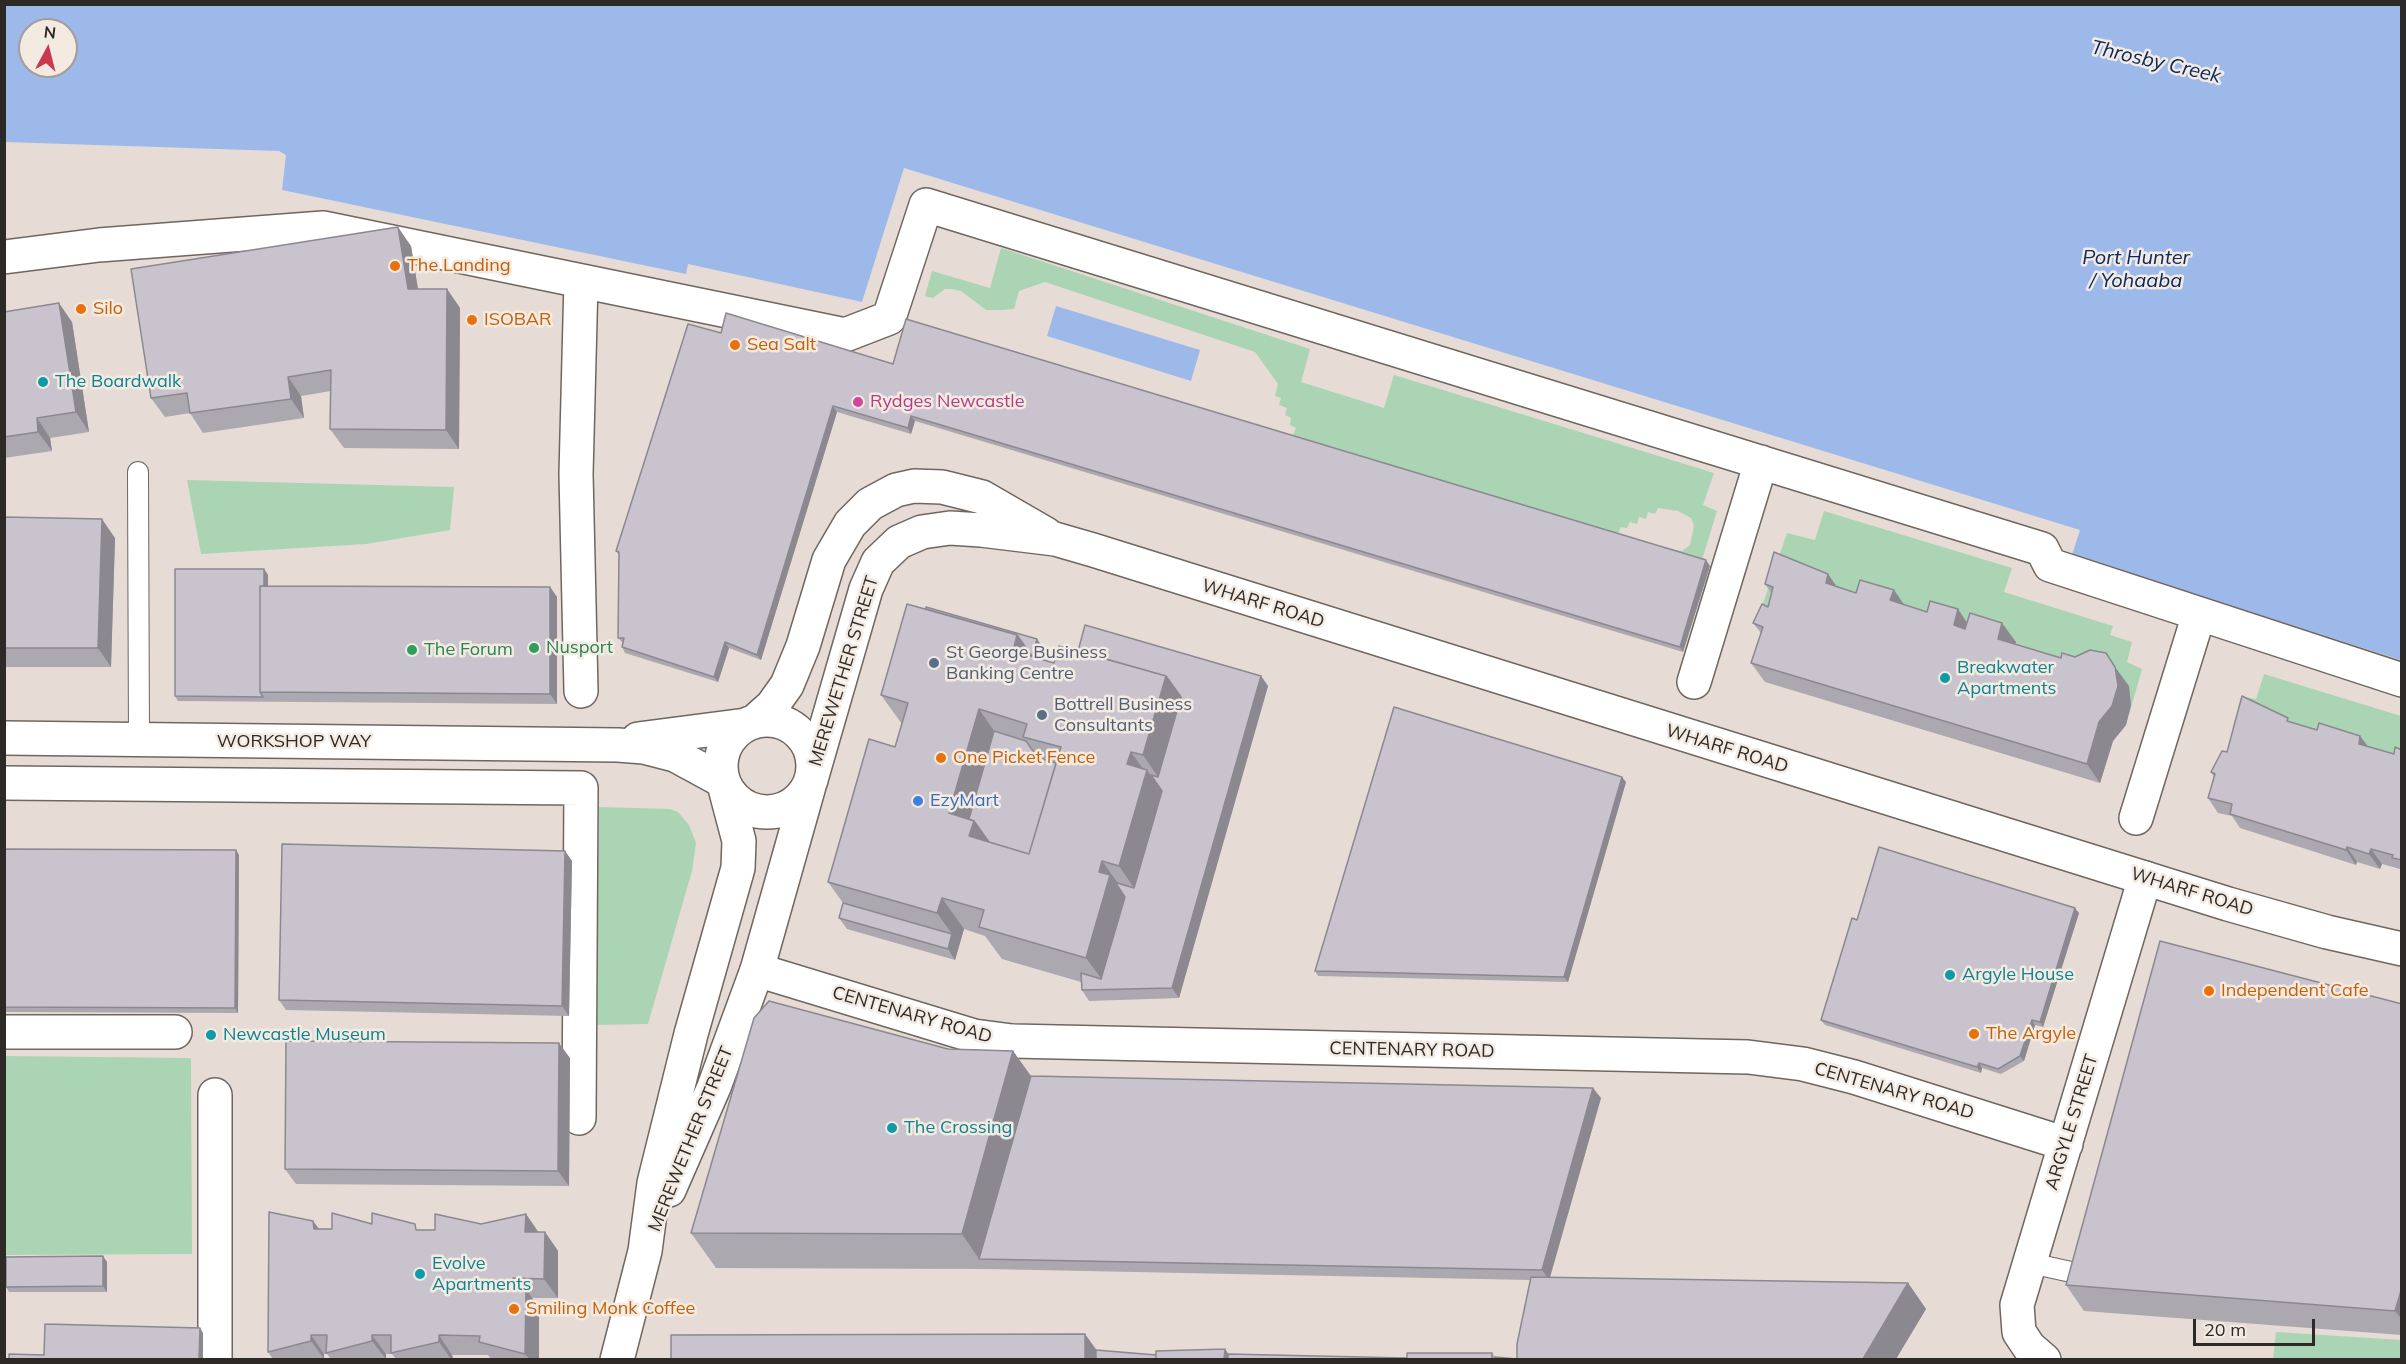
<!DOCTYPE html>
<style>
body{margin:0}
#map{position:relative;width:2406px;height:1364px;overflow:hidden;background:#e6dcd5;font-family:Mulish,sans-serif}
canvas{display:block}
.frame{position:absolute;inset:0;border:6px solid #2d2926;pointer-events:none}
.north{position:absolute;left:18px;top:18px;width:60px;height:60px;box-sizing:border-box;background:#f3eae2;border:2px solid #a49d97;border-radius:50%;rotate:7deg;font-size:16px;font-weight:700;line-height:24px;text-align:center;color:#2d2926}
.north::after{content:'';display:block;margin:auto;width:21px;height:27px;background:#ca3a4f;clip-path:polygon(50% 0,100% 100%,50% 72%,0 100%)}
.scale{position:absolute;left:2193px;top:1319px;width:122px;height:27px;box-sizing:border-box;border:3px solid #2d2926;border-top:0;padding-left:8px;font-size:18px;line-height:21px;white-space:nowrap;color:#2d2926;-webkit-text-stroke:4px #f3eae2;paint-order:stroke}
</style>
<div id="map">
<canvas width="2406" height="1364"></canvas>
<div class="frame"></div>
<div class="north">N</div>
<div class="scale">20 m</div>
</div>
<script>
const context = document.querySelector('canvas').getContext('2d');
context.lineJoin = 'round';
function fill(path, color) {
  context.fillStyle = color;
  context.fill(path, 'evenodd');
}
function poly(rows) {
  const path = new Path2D();
  for (const r of rows) {
    if (r.length === 3) {
      path.moveTo(r[0] + r[2], r[1]);
      path.arc(r[0], r[1], r[2], 0, 2 * Math.PI);
      continue;
    }
    path.moveTo(r[0], r[1]);
    for (let i = 2; i < r.length; i += 2) path.lineTo(r[i], r[i + 1]);
  }
  return path;
}
function strokePath(path, color, width, dash) {
  context.strokeStyle = color;
  context.lineWidth = width;
  context.lineCap = dash ? 'butt' : 'round';
  context.setLineDash(dash || []);
  context.stroke(path);
}
function label(font, color, halo, rows, align = 'center') {
  context.font = font + ' Mulish,sans-serif';
  context.lineWidth = 5;
  context.setLineDash([]);
  context.textBaseline = 'middle';
  context.strokeStyle = halo;
  context.fillStyle = color;
  for (const [text, x, y, turn = 0] of rows) {
    context.save();
    context.translate(x, y);
    context.rotate((+turn || 0) * Math.PI / 180);
    context.textAlign = isNaN(turn) ? turn : align;
    if (halo) context.strokeText(text, 0, 0);
    context.fillText(text, 0, 0);
    context.restore();
  }
}
fill(poly([
 [1001,248,1310,349,1301,382,1384,408,1394,375,1714,473,1703,505,1717,511,1701,563,1653,549,1654,545,1682,551,1690,545,1694,526,1691,518,1678,511,1658,508,1655,514,1648,512,1646,519,1639,517,1637,524,1630,522,1627,528,1621,527,1618,534,1293,435,1296,428,1290,425,1291,418,1285,415,1287,408,1279,405,1281,398,1275,396,1278,384,1255,352,1045,282,1019,291,1014,309,1002,310,986,310,961,291,952,289,945,289,933,298,925,296,932,271,990,288],
 [187,480,454,487,450,530,366,544,201,554],
 [1824,511,2012,568,2004,592,2113,626,2110,635,2132,642,2127,662,2142,669,2129,715,2129,686,2119,673,2011,658,2015,642,1778,603,1758,618,1787,533,1815,540],
 [2264,674,2401,716,2401,768,2327,745,2244,697,2256,699],
 [599,807,670,809,678,812,689,825,696,843,692,871,648,1024,596,1025],
 [5,1056,191,1058,192,1254,5,1255],
 [2276,1332,2401,1340,2401,1359,2273,1359]
]), '#abd4b4');
fill(poly([
 [5,5,2401,5,2401,660,2072,555,2080,530,904,168,862,302,688,264,686,274,282,190,286,155,279,151,5,142],
 [30,30,66,30,66,66,30,66],
 [1056,306,1200,350,1191,381,1047,336]
]), '#9db9ea');
const lane = poly([
 [138,472,139,742],
 [2030,1263,2094,1277]
]);
const street = poly([
 [4,257,99,245,323,228,845,335,889,318,926,205,2042,549,2050,565,2402,680],
 [581,281,576,474,581,691],
 [1694,682,1761,462],
 [4,783,581,788,579,1118],
 [2136,818,2199,614],
 [757,970,974,1036,1012,1041,1748,1057,1803,1064,1854,1077,2066,1144],
 [4,1032,175,1032],
 [215,1095,215,1360],
 [2044,1360,2029,1347,2019,1332,2017,1305,2145,878]
]);
const secondary = poly([
 [767,766,46],
 [754,722,772,706,787,685,803,646,829,560,850,524,870,504,896,490,914,486,942,487,982,497,1046,534],
 [4,738,618,745,644,747,675,755,721,780],
 [638,739,746,725],
 [812,776,866,589,878,562,899,542,922,532,950,528,981,530,1055,539,1093,550,2228,904,2327,932,2402,949],
 [669,1190,714,1087,757,970,809,786],
 [617,1360,645,1251,654,1183,691,1034,738,868,739,841,725,788]
]);
strokePath(lane, '#6f6660', 22);
strokePath(street, '#6f6660', 36);
strokePath(secondary, '#6f6660', 36);
strokePath(lane, '#fff', 20);
strokePath(street, '#fff', 33);
strokePath(secondary, '#fff', 33);
fill(poly([
 [411,246,418,289,447,289,460,308,459,449,344,448,330,429,331,391,301,396,304,418,203,433,190,413,165,417,151,398],
 [4,312,72,322,89,432,50,438,52,451,4,458],
 [721,333,893,364,1710,566,1683,652,915,421,911,434,837,412,761,660,729,648,718,682,625,653,622,647,623,643,618,638,619,555,616,551],
 [4,517,115,538,111,667,4,667],
 [264,569,268,575,268,586,550,587,557,597,557,704,178,701,175,696],
 [1828,574,1836,586,1856,593,1894,590,1904,605,1927,612,1958,609,1967,623,2016,642,2015,644,2129,686,2131,705,2126,725,2113,741,2100,783,1765,682,1751,663,1761,633,1753,623,1768,607,1772,594,1765,584],
 [926,609,1044,649,1041,660,1054,663,1078,651,1261,676,1268,686,1179,998,1089,1001,1082,990,1081,982,1002,959,985,936,964,929,955,960,847,929,839,918,843,903,828,882,895,747,902,724,881,695],
 [2290,722,2317,730,2360,736,2368,746,2394,754,2402,750,2402,871,2400,869,2382,864,2380,869,2357,862,2356,865,2240,828,2232,816,2218,813,2208,798,2214,777,2211,772,2227,752],
 [1626,782,1568,982,1318,976,1315,971],
 [4,849,236,850,239,855,238,1013,4,1012],
 [565,851,572,861,569,1016,286,1010,279,1000],
 [2079,913,2043,1027,2035,1025,2024,1061,2001,1074,1982,1068,1981,1073,1825,1025,1821,1020,1857,920],
 [2402,1004,2402,1335,2084,1311,2066,1285],
 [948,1049,1013,1051,1031,1076,1601,1098,1550,1278,1908,1283,1926,1309,1896,1359,671,1359,1096,1350,1156,1355,1225,1349,1228,1354,1407,1358,1492,1353,1495,1357,1517,1359,1530,1280,986,1269,716,1268,691,1233],
 [570,1058,569,1186,296,1184,285,1169],
 [526,1214,538,1232,545,1232,558,1251,558,1298,532,1298,539,1308,539,1359,491,1359,488,1355,452,1355,453,1359,396,1359,392,1354,386,1354,386,1359,331,1359,327,1354,324,1354,324,1359,273,1359,268,1352,313,1221,319,1229,332,1229,372,1224,419,1230,435,1230,481,1224],
 [107,1262,107,1292,9,1292,6,1287]
]), '#aca8b0');
fill(poly([
 [398,227,411,246,421,308,408,289],
 [447,289,460,308,459,449,446,430],
 [59,303,72,322,89,432,76,412],
 [288,377,301,396,304,418,291,399],
 [833,406,837,412,761,660,757,655],
 [911,416,915,421,911,434,908,428],
 [37,418,50,438,52,451,38,432],
 [102,519,115,538,111,667,98,648],
 [1706,560,1710,566,1683,652,1680,647],
 [264,569,268,575,267,692,263,692],
 [1828,574,1841,593,1826,583],
 [550,587,557,597,557,704,550,694],
 [1894,590,1907,609,1890,600],
 [1958,609,1971,629,1967,644,1954,625],
 [2002,623,2016,642,2011,658,1998,639],
 [1017,635,1037,639,1044,649,1040,667,1013,651],
 [725,642,729,648,718,682,714,677],
 [2115,667,2129,686,2131,705,2126,725,2113,741,2100,783,2087,764],
 [1166,676,1188,708,1165,787,1143,755],
 [1261,676,1268,686,1179,998,1172,988],
 [979,709,1001,741,996,852,984,858,949,813],
 [2360,736,2371,751,2359,744],
 [1131,752,1146,773,1147,770,1169,801,1141,898,1119,866,1127,764],
 [1622,777,1626,782,1568,982,1564,977],
 [2347,847,2357,862,2356,865,2346,850],
 [2371,849,2382,864,2380,869,2369,854],
 [236,850,239,855,238,1013,235,1008],
 [565,851,572,861,569,1016,562,1006],
 [1102,861,1125,893,1132,907,1109,989,1086,958,1099,872],
 [942,898,964,929,955,960,948,949,952,934,937,913],
 [2075,908,2079,913,2043,1027,2040,1022],
 [2032,1020,2035,1025,2024,1061,2020,1056],
 [559,1043,570,1058,569,1186,558,1171],
 [1013,1051,1038,1086,979,1259,962,1234],
 [1979,1063,1982,1068,1981,1073,1977,1067],
 [1593,1088,1601,1098,1549,1280,1542,1270],
 [526,1214,539,1233,525,1232],
 [313,1221,327,1240,314,1229],
 [545,1232,558,1251,558,1298,544,1279],
 [103,1256,107,1262,107,1292,103,1286],
 [513,1278,526,1297,526,1289,539,1308,539,1359,529,1359,525,1354,512,1289],
 [1908,1283,1926,1309,1896,1359,1863,1359],
 [2402,1287,2402,1319,2395,1311],
 [200,1328,203,1333,203,1359,199,1359],
 [1085,1334,1103,1359,1085,1359],
 [311,1335,324,1354,324,1359,311,1341],
 [372,1335,386,1354,386,1359,372,1341],
 [439,1335,452,1355,453,1359,451,1359,439,1342],
 [1225,1349,1232,1359,1224,1359]
]), '#8c8890');
const building = poly([
 [398,227,408,289,447,289,446,430,330,429,331,370,288,377,291,399,190,413,187,393,151,398,131,269,398,227],
 [59,303,76,412,37,418,38,432,4,437,4,312,59,303],
 [726,313,893,364,906,319,1706,560,1680,647,911,416,908,428,833,406,757,655,725,642,714,677,622,647,624,638,618,638,619,552,616,551,688,324,721,333,726,313],
 [4,517,102,519,98,648,4,648,4,517],
 [1774,552,1828,574,1826,583,1856,593,1860,580,1894,590,1890,600,1927,612,1930,601,1958,609,1954,625,1965,629,1970,613,2002,623,1998,639,2061,658,2062,653,2075,657,2090,650,2106,653,2115,667,2118,686,2112,706,2099,722,2087,764,1751,663,1763,627,1753,623,1762,604,1768,607,1773,587,1765,584,1774,552],
 [175,569,264,569,264,586,260,586,260,692,263,697,175,696,175,569],
 [260,586,550,587,550,694,260,692,260,586],
 [907,604,1017,635,1013,651,1054,663,1059,646,1166,676,1143,755,1131,752,1127,764,1147,770,1119,866,1102,861,1099,872,1110,875,1086,958,979,927,984,910,942,898,937,913,828,882,869,739,895,747,908,703,881,695,907,604],
 [979,709,1027,724,1023,737,1061,747,1029,854,969,836,974,821,949,813,979,709],
 [926,607,1037,639,1032,656,1017,635,926,609,926,607],
 [1085,625,1261,676,1172,988,1082,990,1081,973,1101,979,1125,897,1117,885,1117,883,1134,888,1162,791,1151,775,1158,777,1181,697,1166,676,1078,651,1085,625],
 [2242,696,2288,718,2287,721,2317,730,2319,723,2360,736,2359,744,2394,754,2395,747,2402,750,2402,860,2392,858,2393,855,2371,849,2369,854,2347,847,2346,850,2230,814,2232,804,2208,798,2215,774,2211,772,2222,751,2227,752,2242,696],
 [1394,707,1622,777,1564,977,1315,971,1394,707],
 [994,731,1026,741,1038,758,1056,763,1029,854,989,842,974,821,969,819,994,731],
 [282,844,565,851,562,1006,279,1000,282,844],
 [1879,847,2075,908,2040,1022,2032,1020,2020,1056,1998,1069,1979,1063,1977,1067,1821,1020,1852,918,1857,920,1879,847],
 [4,849,236,850,235,1008,4,1007,4,849],
 [843,903,952,934,948,949,839,918,843,903],
 [2160,941,2402,1004,2402,1287,2395,1311,2066,1285,2160,941],
 [769,1001,948,1049,1013,1051,962,1234,691,1233,754,1018,769,1001],
 [286,1041,559,1043,558,1171,285,1169,286,1041],
 [1031,1076,1593,1088,1542,1270,979,1259,1031,1076],
 [269,1212,313,1221,314,1229,332,1229,332,1213,372,1224,372,1213,415,1224,416,1230,435,1230,435,1214,481,1224,526,1214,525,1232,545,1232,544,1279,513,1278,512,1289,526,1289,525,1354,479,1342,480,1336,439,1335,439,1342,391,1353,391,1335,372,1335,372,1341,326,1353,327,1335,311,1335,311,1341,268,1352,269,1212],
 [103,1256,103,1286,6,1287,6,1257,103,1256],
 [1531,1277,1908,1283,1863,1359,1517,1359,1517,1344,1531,1277],
 [45,1324,200,1328,199,1359,9,1359,9,1354,44,1355,45,1324],
 [1085,1334,1085,1359,671,1359,671,1335,1085,1334],
 [1225,1349,1224,1359,1156,1359,1156,1351,1225,1349],
 [1096,1350,1156,1355,1156,1359,1096,1359,1096,1350],
 [1407,1353,1492,1353,1492,1359,1407,1359,1407,1353],
 [1228,1354,1407,1358,1407,1359,1228,1359,1228,1354],
 [1495,1357,1517,1359,1495,1359,1495,1357]
]);
fill(building, '#c8c3cd');
strokePath(building, '#8c8890', 1.5);
for (const [x, y, r, color] of [
 [395,266,6,"#e8710a"],
 [81,309,6,"#e8710a"],
 [472,320,6,"#e8710a"],
 [735,345,6,"#e8710a"],
 [43,382,6,"#0f9aa8"],
 [858,402,6,"#d1479c"],
 [534,648,6,"#2e9e5b"],
 [412,650,6,"#2e9e5b"],
 [934,663,6,"#5c6f8a"],
 [1945,678,6,"#0f9aa8"],
 [1042,715,6,"#5c6f8a"],
 [941,758,6,"#e8710a"],
 [918,801,6,"#3f7fe0"],
 [1950,975,6,"#0f9aa8"],
 [2209,991,6,"#e8710a"],
 [1974,1034,6,"#e8710a"],
 [211,1035,6,"#0f9aa8"],
 [892,1128,6,"#0f9aa8"],
 [420,1274,6,"#0f9aa8"],
 [514,1309,6,"#e8710a"]
]) {
  const dot = new Path2D();
  dot.arc(x, y, r, 0, 2 * Math.PI);
  context.fillStyle = color;
  context.fill(dot);
  strokePath(dot, '#f3eae2', 2);
}
label('18px', '#c56008', '#f3eae2', [
 ["The Landing",407,266],
 ["Silo",93,309],
 ["ISOBAR",484,320],
 ["Sea Salt",747,345],
 ["One Picket Fence",953,758],
 ["Independent Cafe",2221,991],
 ["The Argyle",1986,1034],
 ["Smiling Monk Coffee",526,1309]
], 'left');
label('18px', '#0d838f', '#f3eae2', [
 ["The Boardwalk",55,382],
 ["Breakwater",1957,668],
 ["Apartments",1957,689],
 ["Argyle House",1962,975],
 ["Newcastle Museum",223,1035],
 ["The Crossing",904,1128],
 ["Evolve",432,1264],
 ["Apartments",432,1285]
], 'left');
label('18px', '#b23c85', '#f3eae2', [
 ["Rydges Newcastle",870,402]
], 'left');
label('18px', '#2d2926', '#f3eae2', [
 ["WHARF ROAD",1263,604,17],
 ["MEREWETHER STREET",844,671,-73],
 ["WORKSHOP WAY",294,742],
 ["WHARF ROAD",1727,749,17],
 ["WHARF ROAD",2192,892,17],
 ["CENTENARY ROAD",912,1015,16],
 ["CENTENARY ROAD",1412,1050,1],
 ["CENTENARY ROAD",1894,1091,16],
 ["ARGYLE STREET",2072,1122,-73],
 ["MEREWETHER STREET",691,1139,-68]
]);
label('18px', '#27864d', '#f3eae2', [
 ["Nusport",546,648],
 ["The Forum",424,650]
], 'left');
label('18px', '#4e5e75', '#f3eae2', [
 ["St George Business",946,653],
 ["Banking Centre",946,674],
 ["Bottrell Business",1054,705],
 ["Consultants",1054,726]
], 'left');
label('18px', '#366cbe', '#f3eae2', [
 ["EzyMart",930,801]
], 'left');
label('italic 20px', '#0a2861', '#f3eae2', [
 ["Throsby Creek",2156,62,13],
 ["Port Hunter",2136,258],
 ["/ Yohaaba",2136,281]
]);
</script>
